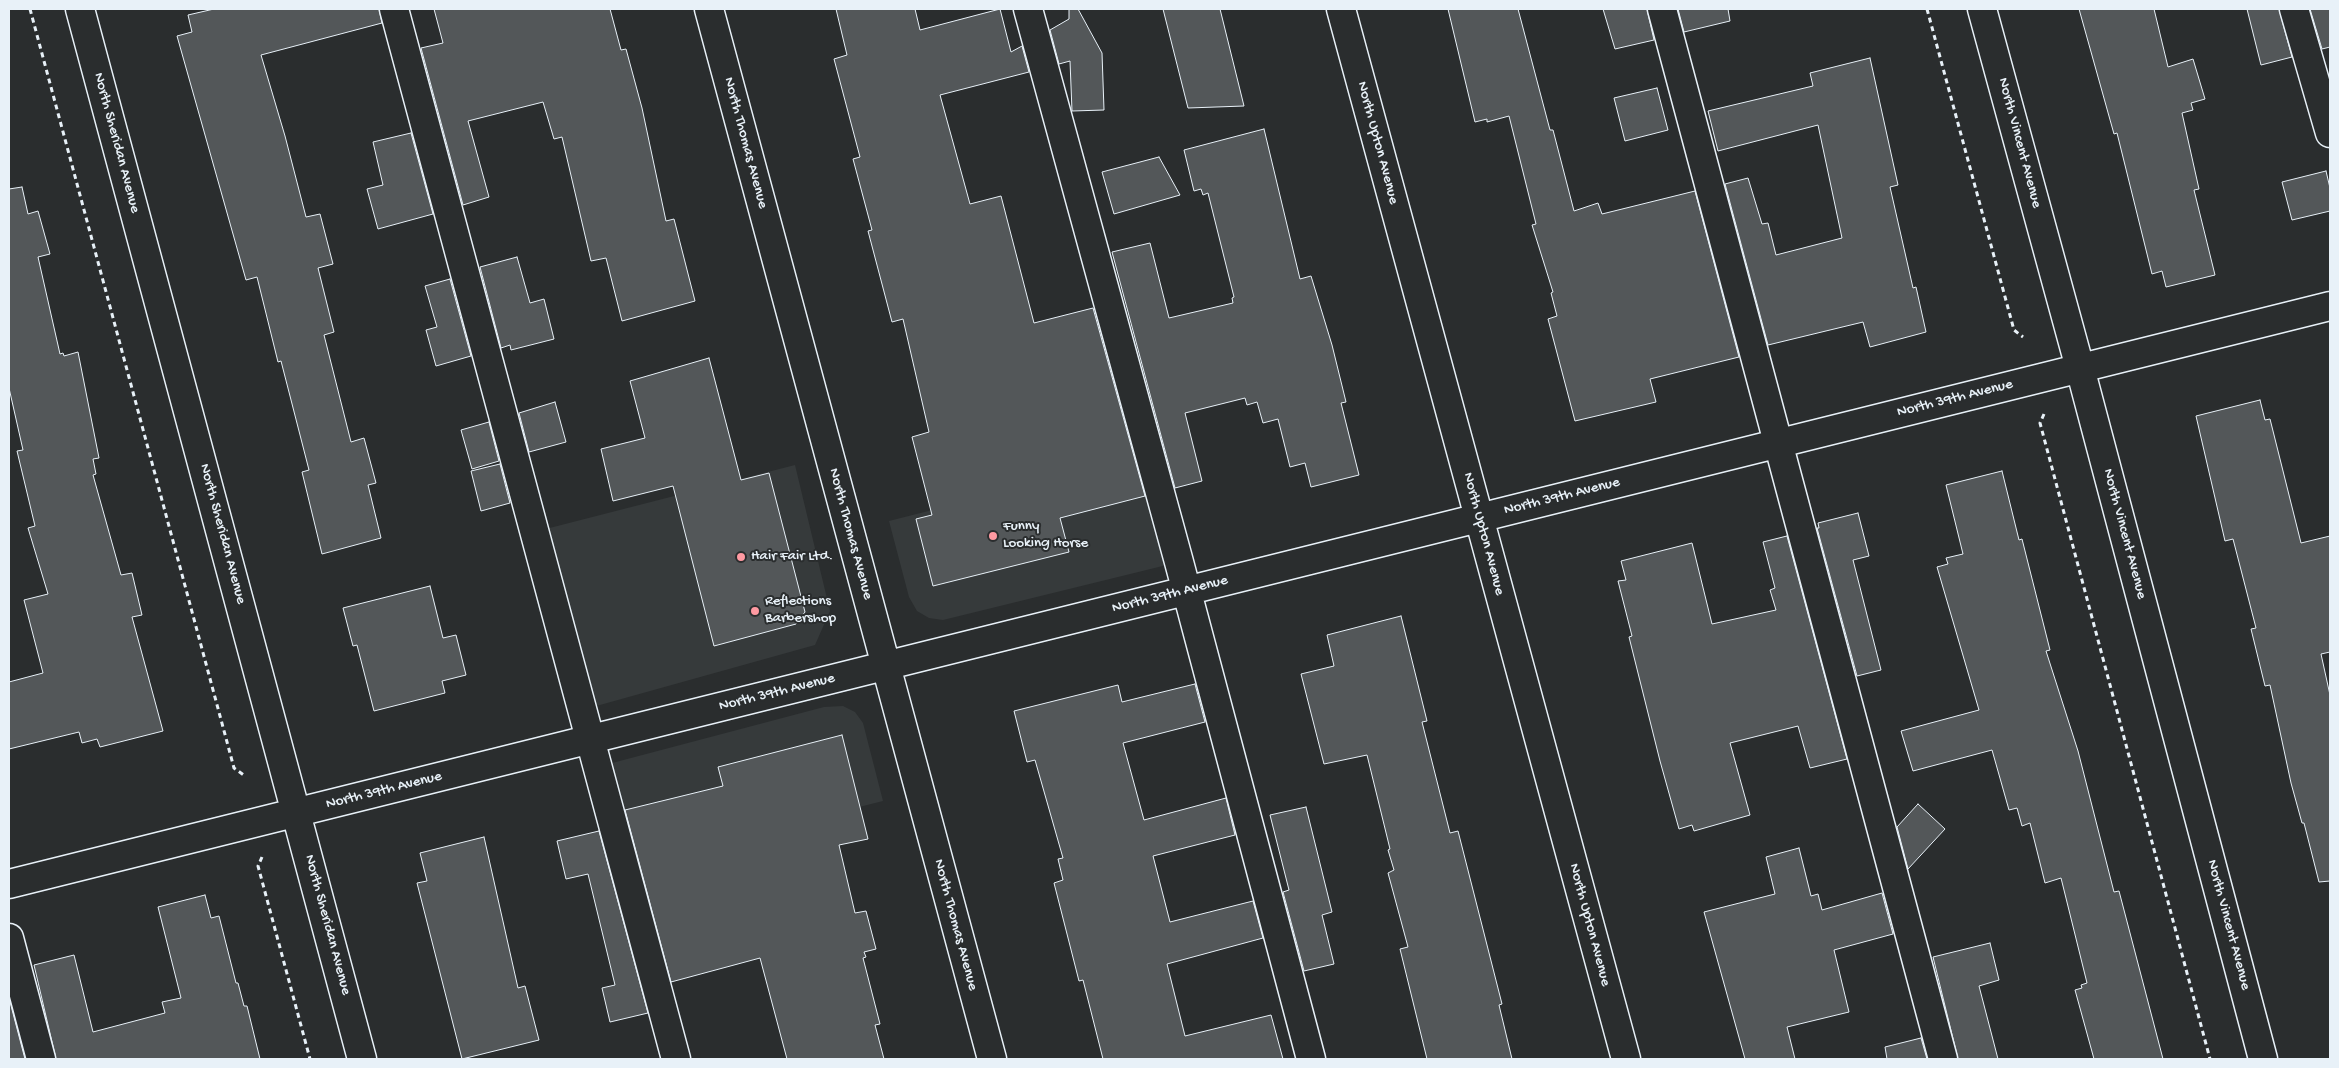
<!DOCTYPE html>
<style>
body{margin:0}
#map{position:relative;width:2339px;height:1068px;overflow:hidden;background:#2a2d2e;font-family:"Gochi Hand",sans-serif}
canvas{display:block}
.frame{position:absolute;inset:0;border:10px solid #e8f1f8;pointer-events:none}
</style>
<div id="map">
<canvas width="2339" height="1068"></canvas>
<div class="frame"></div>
</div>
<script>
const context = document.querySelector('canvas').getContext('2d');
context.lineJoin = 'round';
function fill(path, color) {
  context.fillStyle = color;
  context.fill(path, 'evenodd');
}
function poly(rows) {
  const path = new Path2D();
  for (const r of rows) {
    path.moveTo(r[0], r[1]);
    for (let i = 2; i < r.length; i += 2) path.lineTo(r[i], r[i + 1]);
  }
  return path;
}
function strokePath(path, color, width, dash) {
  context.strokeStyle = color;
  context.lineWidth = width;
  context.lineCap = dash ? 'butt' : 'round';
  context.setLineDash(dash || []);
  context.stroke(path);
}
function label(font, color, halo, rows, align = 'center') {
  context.font = font + ' "Gochi Hand",sans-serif';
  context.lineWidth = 4;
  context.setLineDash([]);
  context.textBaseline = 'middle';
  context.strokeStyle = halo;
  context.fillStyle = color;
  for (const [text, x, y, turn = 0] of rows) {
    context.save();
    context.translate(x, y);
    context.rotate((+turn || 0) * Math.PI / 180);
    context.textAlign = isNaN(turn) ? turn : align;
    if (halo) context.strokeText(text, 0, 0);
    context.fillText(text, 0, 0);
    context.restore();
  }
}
fill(poly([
 [1149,455,1179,562,943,620,929,618,917,611,909,597,889,521],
 [795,465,830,611,815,645,582,710,534,532],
 [843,706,855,712,863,723,883,801,624,866,597,767,824,707]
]), '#363a3b');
const building = poly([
 [214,9,379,9,382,23,261,55,285,136,306,217,320,214,333,264,318,268,334,332,324,335,351,442,364,438,376,483,368,485,381,538,322,554,302,472,309,470,281,361,278,362,257,277,246,280,177,36,192,32,188,15,214,9],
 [434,9,610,9,621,50,626,49,642,108,666,221,674,219,695,301,622,321,606,258,591,261,562,137,554,139,543,102,468,121,489,197,463,205,421,48,443,43,434,9],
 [836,9,915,9,920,30,1000,9,1011,52,1022,46,1029,72,940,95,970,204,1001,196,1034,323,1093,308,1145,496,1060,518,1069,552,933,586,916,519,932,515,912,437,929,432,903,319,892,322,868,231,872,230,853,159,860,157,834,59,847,55,836,9],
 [1069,9,1078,9,1102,53,1104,110,1072,111,1070,61,1059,64,1050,30,1069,19,1069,9],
 [1163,9,1220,9,1244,106,1188,108,1163,9],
 [1448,9,1518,9,1550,130,1553,130,1574,211,1598,203,1602,214,1695,191,1739,357,1650,379,1656,402,1575,421,1548,319,1557,316,1551,293,1553,292,1532,225,1536,224,1509,116,1487,122,1487,119,1475,122,1448,9],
 [1603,9,1647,9,1654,40,1615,49,1603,9],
 [1678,9,1728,9,1730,21,1684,32,1678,9],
 [2079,9,2154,9,2168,67,2193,59,2205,99,2191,103,2193,110,2182,113,2199,189,2194,190,2215,275,2166,287,2162,271,2152,274,2117,133,2114,134,2079,9],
 [2247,9,2279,9,2292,57,2261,65,2247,9],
 [2310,9,2330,9,2330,47,2322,49,2310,9],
 [1870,58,1898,185,1890,187,1913,288,1916,287,1926,332,1870,347,1863,322,1768,345,1725,184,1748,178,1762,224,1768,223,1776,255,1842,238,1818,125,1718,151,1708,111,1813,86,1810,73,1870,58],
 [1657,88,1668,130,1625,141,1614,98,1657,88],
 [1264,129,1300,279,1311,276,1332,345,1346,402,1341,403,1359,475,1311,487,1305,463,1290,467,1278,419,1263,423,1257,402,1247,405,1245,398,1185,413,1202,481,1175,488,1112,252,1150,243,1169,318,1233,303,1232,298,1234,297,1208,193,1203,195,1201,189,1194,191,1184,150,1264,129],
 [411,133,433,214,378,229,367,189,383,185,373,142,411,133],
 [1159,157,1180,195,1114,214,1102,172,1159,157],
 [2326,171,2330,188,2330,211,2292,220,2282,182,2326,171],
 [22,187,28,214,38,211,50,254,38,257,60,354,63,353,64,356,78,352,99,458,93,459,96,474,93,475,121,575,132,573,142,615,132,617,163,731,100,747,97,739,82,743,79,732,9,749,9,682,43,673,24,600,48,594,28,528,35,526,17,451,23,450,9,388,9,189,22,187],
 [517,257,530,303,544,299,554,339,511,350,510,345,501,348,480,267,517,257],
 [450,279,471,356,436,366,426,330,437,327,425,286,450,279],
 [709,358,741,480,769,473,805,612,796,624,714,646,673,486,613,501,601,449,645,438,630,381,709,358],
 [2260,400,2265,420,2270,419,2301,543,2330,536,2330,652,2321,654,2330,695,2330,881,2319,882,2304,823,2302,823,2291,783,2270,685,2265,686,2251,629,2256,628,2233,539,2225,541,2196,416,2260,400],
 [555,402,566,442,529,452,519,413,555,402],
 [489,422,499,461,472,469,461,430,489,422],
 [500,464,510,503,481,511,471,471,500,464],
 [2002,471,2019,540,2022,539,2050,650,2046,651,2078,751,2114,892,2119,891,2163,1059,2094,1059,2075,990,2082,988,2081,985,2087,983,2061,878,2045,883,2030,823,2022,826,2017,808,2009,810,1992,750,1913,771,1901,731,1979,710,1937,567,1948,564,1946,558,1963,554,1946,485,2002,471],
 [1858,513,1869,556,1853,560,1881,670,1857,676,1817,528,1819,528,1818,523,1858,513],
 [1787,536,1847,759,1810,768,1798,726,1730,743,1750,815,1694,831,1692,825,1679,829,1660,761,1629,637,1632,636,1618,581,1626,580,1621,561,1692,543,1712,624,1776,610,1770,590,1775,588,1763,542,1787,536],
 [430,586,443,638,456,635,466,675,442,681,445,693,374,711,357,645,353,646,343,608,430,586],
 [1401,616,1427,721,1422,722,1450,833,1458,831,1502,1004,1499,1005,1512,1059,1427,1059,1400,949,1408,947,1388,873,1394,870,1388,850,1390,849,1367,755,1324,764,1301,674,1334,666,1327,635,1401,616],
 [1195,684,1205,722,1123,743,1144,820,1226,798,1235,835,1153,856,1170,922,1253,901,1263,938,1167,964,1185,1036,1271,1015,1283,1059,1103,1059,1083,980,1079,981,1054,883,1063,880,1058,859,1063,858,1035,760,1027,762,1014,711,1118,685,1122,702,1195,684],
 [842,735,868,839,839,845,855,913,866,911,876,949,864,952,866,957,863,958,880,1024,875,1025,884,1059,787,1059,760,958,671,982,625,810,723,786,718,767,842,735],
 [1918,804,1945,829,1908,869,1897,827,1918,804],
 [1306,807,1332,912,1322,915,1334,964,1304,971,1283,892,1289,890,1270,815,1306,807],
 [599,831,648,1013,610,1022,602,988,615,985,588,874,566,879,557,841,599,831],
 [484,837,518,988,525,986,539,1040,462,1059,417,883,427,881,420,853,484,837],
 [1799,848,1811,896,1818,894,1822,910,1882,893,1893,934,1834,950,1849,1012,1787,1027,1795,1059,1745,1059,1704,912,1775,894,1766,857,1799,848],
 [205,895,211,918,219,916,236,983,238,983,244,1006,247,1006,260,1059,56,1059,34,965,74,955,93,1032,165,1013,162,1002,181,998,158,907,205,895],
 [1990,943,1999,980,1979,986,1998,1059,1958,1059,1933,957,1990,943],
 [9,998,25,1059,9,1059,9,998],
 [1921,1038,1927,1059,1887,1059,1885,1047,1921,1038]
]);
fill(building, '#535759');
strokePath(building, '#e8f1f8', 1);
const minor = poly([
 [80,9,362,1059],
 [394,9,676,1059],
 [709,9,992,1059],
 [1028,9,1179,562,1311,1059],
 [1341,9,1626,1059],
 [1662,9,1943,1059],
 [1982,9,2080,368,2263,1059],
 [2294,9,2330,133],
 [9,884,2330,306],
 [9,938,41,1059]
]);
strokePath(minor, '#e8f1f8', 31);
strokePath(poly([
 [30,9,234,768,245,776],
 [1927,9,2014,330,2023,337],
 [2044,414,2040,423,2210,1059],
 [262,857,258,866,310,1059]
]), '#e8f1f8', 3, [5, 4]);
strokePath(minor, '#2a2d2e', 28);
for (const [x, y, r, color] of [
 [993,536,5,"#ff9aa2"],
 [741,557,5,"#ff9aa2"],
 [755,611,5,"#ff9aa2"]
]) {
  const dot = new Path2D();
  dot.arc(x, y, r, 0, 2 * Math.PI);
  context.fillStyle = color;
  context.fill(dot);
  strokePath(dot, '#2a2d2e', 2);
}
label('15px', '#e8f1f8', '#2a2d2e', [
 ["North Sheridan Avenue",116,143,75],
 ["North Thomas Avenue",745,143,75],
 ["North Upton Avenue",1377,143,75],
 ["North Vincent Avenue",2019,143,75],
 ["North 39th Avenue",1955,399,-14],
 ["North 39th Avenue",1562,497,-14],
 ["North Sheridan Avenue",222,534,75],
 ["North Thomas Avenue",850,534,75],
 ["North Upton Avenue",1483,534,75],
 ["North Vincent Avenue",2124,534,75],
 ["North 39th Avenue",1170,595,-14],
 ["North 39th Avenue",777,693,-14],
 ["North 39th Avenue",384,791,-14],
 ["North Sheridan Avenue",327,925,75],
 ["North Thomas Avenue",955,925,75],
 ["North Upton Avenue",1589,925,75],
 ["North Vincent Avenue",2228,925,75]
]);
label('15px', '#e8f1f8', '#2a2d2e', [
 ["Funny",1003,527],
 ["Looking Horse",1003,544],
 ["Hair Fair Ltd.",751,557],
 ["Reflections",765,602],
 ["Barbershop",765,619]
], 'left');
</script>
